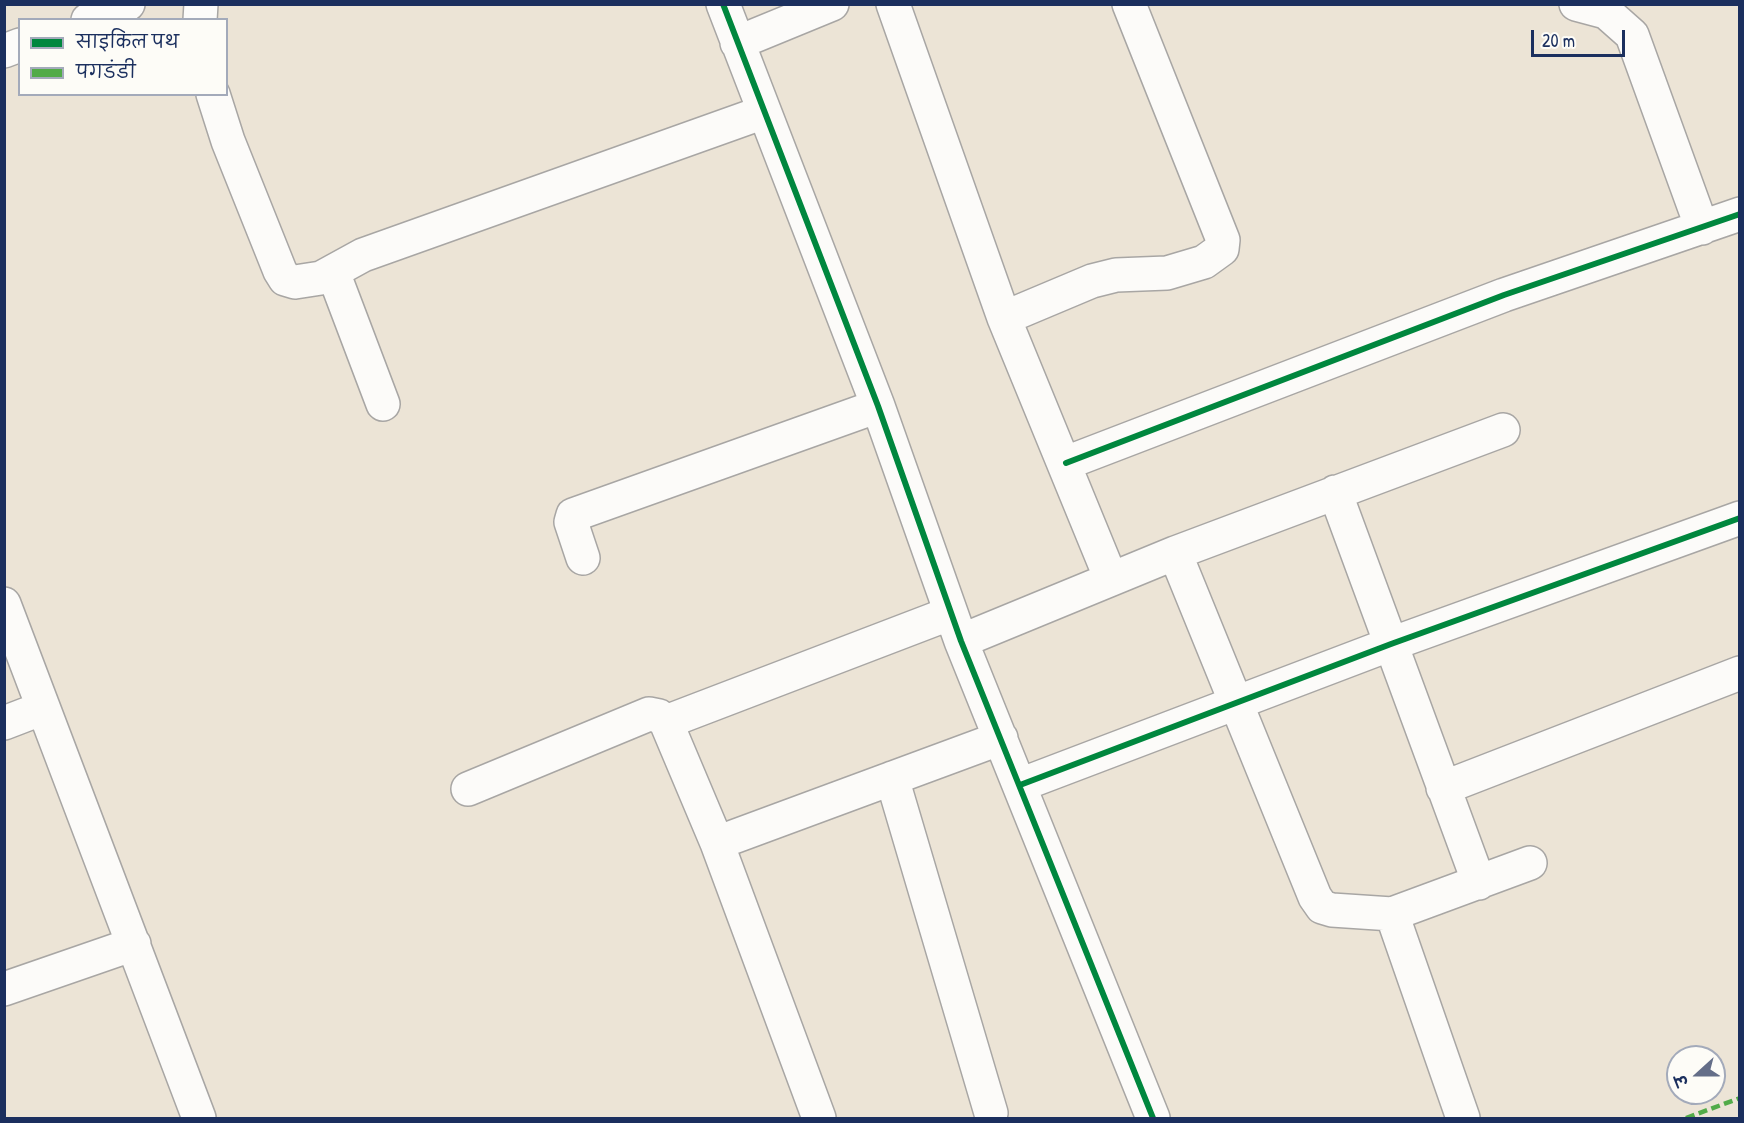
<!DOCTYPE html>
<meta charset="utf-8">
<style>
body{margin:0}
#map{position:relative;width:1744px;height:1123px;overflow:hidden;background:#ece4d6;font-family:"Patrick Hand","Playpen Sans Deva",sans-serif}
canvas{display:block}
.frame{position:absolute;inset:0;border:6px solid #1b2f5e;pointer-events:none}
.legend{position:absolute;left:18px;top:18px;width:210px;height:78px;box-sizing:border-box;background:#fdfcf7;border:2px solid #a3aaba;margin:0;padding:8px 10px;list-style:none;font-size:18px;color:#1b2f5e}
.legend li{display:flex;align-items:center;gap:12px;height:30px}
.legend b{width:30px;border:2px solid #a3aaba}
.north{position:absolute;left:1666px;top:1045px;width:60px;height:60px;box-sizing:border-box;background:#fdfcf7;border:2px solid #a3aaba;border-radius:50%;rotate:249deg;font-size:16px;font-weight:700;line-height:24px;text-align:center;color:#1b2f5e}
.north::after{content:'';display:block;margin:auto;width:21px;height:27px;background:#646e88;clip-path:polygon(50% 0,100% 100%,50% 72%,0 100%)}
.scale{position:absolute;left:1531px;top:30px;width:94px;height:27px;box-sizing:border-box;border:3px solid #1b2f5e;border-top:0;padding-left:8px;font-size:18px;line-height:21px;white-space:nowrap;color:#1b2f5e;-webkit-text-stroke:4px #fdfcf7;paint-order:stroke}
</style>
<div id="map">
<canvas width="1744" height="1123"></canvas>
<div class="frame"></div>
<ul class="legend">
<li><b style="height:8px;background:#00873e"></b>साइकिल पथ</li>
<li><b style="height:8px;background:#52ab49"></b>पगडंडी</li>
</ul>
<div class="north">उ</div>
<div class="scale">20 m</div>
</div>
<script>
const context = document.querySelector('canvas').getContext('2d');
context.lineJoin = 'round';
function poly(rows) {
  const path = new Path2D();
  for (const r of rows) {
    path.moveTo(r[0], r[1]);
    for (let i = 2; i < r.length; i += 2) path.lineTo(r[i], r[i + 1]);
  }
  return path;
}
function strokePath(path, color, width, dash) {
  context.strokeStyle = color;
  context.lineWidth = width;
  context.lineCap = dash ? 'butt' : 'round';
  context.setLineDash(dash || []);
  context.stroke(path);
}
const minor = poly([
 [723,4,878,406,961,641,1153,1118],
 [893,4,1004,318,1111,579],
 [1576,4,1606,12,1632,35,1702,228],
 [88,20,128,4],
 [200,20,201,4],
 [737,43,832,4],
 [4,51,20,45],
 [213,94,228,141,280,271,285,279,295,282,321,278,363,255,764,112],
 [333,272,383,404],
 [1004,318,1092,281,1116,275,1167,273,1204,262,1222,249,1223,240,1129,4],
 [1066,463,1504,295,1740,214],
 [1335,492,1479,883],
 [1175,553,1315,897,1322,907,1332,910,1392,914,1530,863],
 [583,558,571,522,573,515,878,406],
 [4,604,199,1118],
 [961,641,1175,553,1503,430],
 [666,722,951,613],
 [4,723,43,708],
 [892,778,991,1113],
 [1020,785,1391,644,1740,518],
 [1443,788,1740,673],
 [468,789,649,714,659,716,666,722,717,843,819,1118],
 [717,843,1001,738],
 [1392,914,1463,1118],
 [4,989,134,944]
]);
strokePath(minor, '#a8a6a4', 36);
strokePath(minor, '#fcfbf9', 33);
strokePath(poly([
 [1686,1118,1740,1098]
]), '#52ab49', 4.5, [9, 4.5]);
strokePath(poly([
 [723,4,878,406,961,641,1153,1118],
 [1066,463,1504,295,1740,214],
 [1020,785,1391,644,1740,518]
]), '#00873e', 6);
</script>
